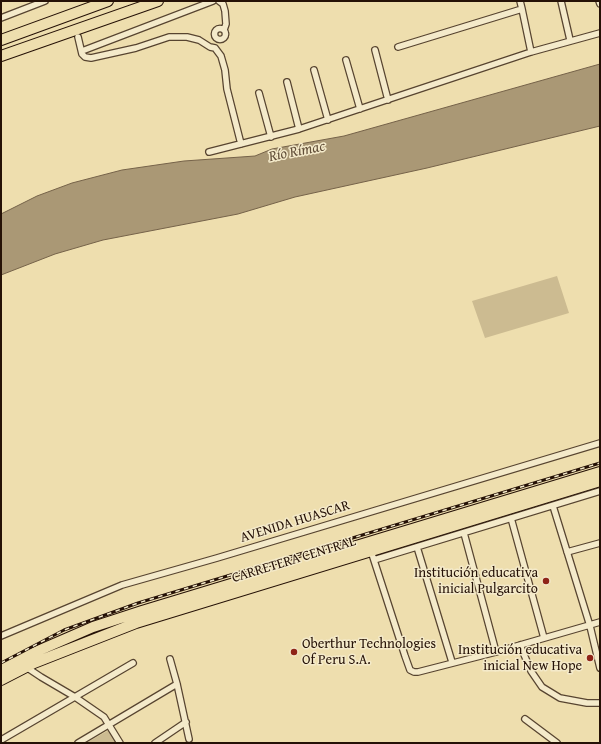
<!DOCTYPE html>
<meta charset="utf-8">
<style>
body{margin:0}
#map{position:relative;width:601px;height:744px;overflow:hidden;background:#eedeae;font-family:"Gentium Book Plus",serif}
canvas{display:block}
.frame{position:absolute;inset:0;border:2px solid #251106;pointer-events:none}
</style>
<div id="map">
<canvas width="601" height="744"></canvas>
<div class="frame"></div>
</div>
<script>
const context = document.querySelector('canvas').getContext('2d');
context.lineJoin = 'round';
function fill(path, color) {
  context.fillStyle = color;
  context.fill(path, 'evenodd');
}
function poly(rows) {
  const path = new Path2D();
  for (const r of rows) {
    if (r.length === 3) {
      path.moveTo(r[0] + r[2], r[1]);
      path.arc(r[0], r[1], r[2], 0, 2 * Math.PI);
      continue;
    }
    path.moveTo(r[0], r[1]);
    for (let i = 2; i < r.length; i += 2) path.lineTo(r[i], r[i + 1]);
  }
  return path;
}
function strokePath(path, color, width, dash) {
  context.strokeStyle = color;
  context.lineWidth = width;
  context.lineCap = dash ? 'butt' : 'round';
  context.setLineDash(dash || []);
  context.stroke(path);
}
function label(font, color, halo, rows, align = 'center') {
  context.font = font + ' "Gentium Book Plus",serif';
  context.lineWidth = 3;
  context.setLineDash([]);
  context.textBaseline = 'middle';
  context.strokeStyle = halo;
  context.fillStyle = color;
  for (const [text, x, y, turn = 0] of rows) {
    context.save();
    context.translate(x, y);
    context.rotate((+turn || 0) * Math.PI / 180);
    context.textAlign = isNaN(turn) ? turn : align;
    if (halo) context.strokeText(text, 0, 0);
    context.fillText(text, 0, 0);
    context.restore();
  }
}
fill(poly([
 [557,276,569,313,485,338,472,301],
 [109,730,116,743,86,743]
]), '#ccbb91');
const water = poly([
 [600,64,600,126,427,168,295,197,238,214,103,240,55,254,1,275,1,214,37,196,72,183,122,170,184,161,255,156,272,149,344,136,600,64]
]);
fill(water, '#aa9875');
strokePath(water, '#756249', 1);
const street = poly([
 [219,1,223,4,225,11,226,24,224,30],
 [561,1,570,40],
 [599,1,600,4],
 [522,9,531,52],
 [1,18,45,1],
 [220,34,5.5],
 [78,37,82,54,85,57,91,58,136,48,169,37,187,37,199,40,210,47,215,48,221,56,225,70,227,89,241,144],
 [398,47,522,9,520,1],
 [375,50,388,100],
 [82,51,213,1],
 [346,60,360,109],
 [314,70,328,120],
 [287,82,299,129],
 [259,93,271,137],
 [209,152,299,129,531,52,600,33],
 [553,506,590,626,600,668],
 [511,518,544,638],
 [464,533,496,652],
 [417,547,452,662],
 [371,551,405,656,410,670,414,672,418,672,496,652,600,622],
 [567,552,600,543],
 [374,560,600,491],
 [1,636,122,585,217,558,600,443],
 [520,645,531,671,542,687,560,698,587,703,600,703],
 [170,659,177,684,189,739],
 [26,667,41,677,75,697,104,717,120,743],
 [525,719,557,743],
 [1,740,133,663],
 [78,743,177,684],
 [155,743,186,722]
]);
const highway = poly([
 [1,40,108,1],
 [1,56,158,1],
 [1,669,26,656,93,627,142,611,600,472],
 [1,680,34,663,136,623,600,481]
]);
strokePath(street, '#574430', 8);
strokePath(highway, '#251106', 12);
strokePath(street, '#f4eaca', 5.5);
strokePath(highway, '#eedeae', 10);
const rail = poly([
 [1,663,64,630,138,603,600,463]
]);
strokePath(rail, '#251106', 3);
strokePath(rail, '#f4eaca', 1.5, [4.5]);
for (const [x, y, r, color] of [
 [546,581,4,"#8f2418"],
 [294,652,4,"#8f2418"],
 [590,658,4,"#8f2418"]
]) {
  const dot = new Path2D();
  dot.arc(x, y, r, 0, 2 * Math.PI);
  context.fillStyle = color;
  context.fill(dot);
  strokePath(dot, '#f4eaca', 1.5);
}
label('14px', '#251106', '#f4eaca', [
 ["AVENIDA HUASCAR",295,522,-17],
 ["CARRETERA CENTRAL",294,560,-17]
]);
label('14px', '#251106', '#f4eaca', [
 ["Institución educativa",538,573],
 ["inicial Pulgarcito",538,589],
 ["Oberthur Technologies",302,644,"left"],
 ["Of Peru S.A.",302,660,"left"],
 ["Institución educativa",582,650],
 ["inicial New Hope",582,666]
], 'right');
label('italic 15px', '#614e38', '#f4eaca', [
 ["Río Rímac",297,152,-11]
]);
</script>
